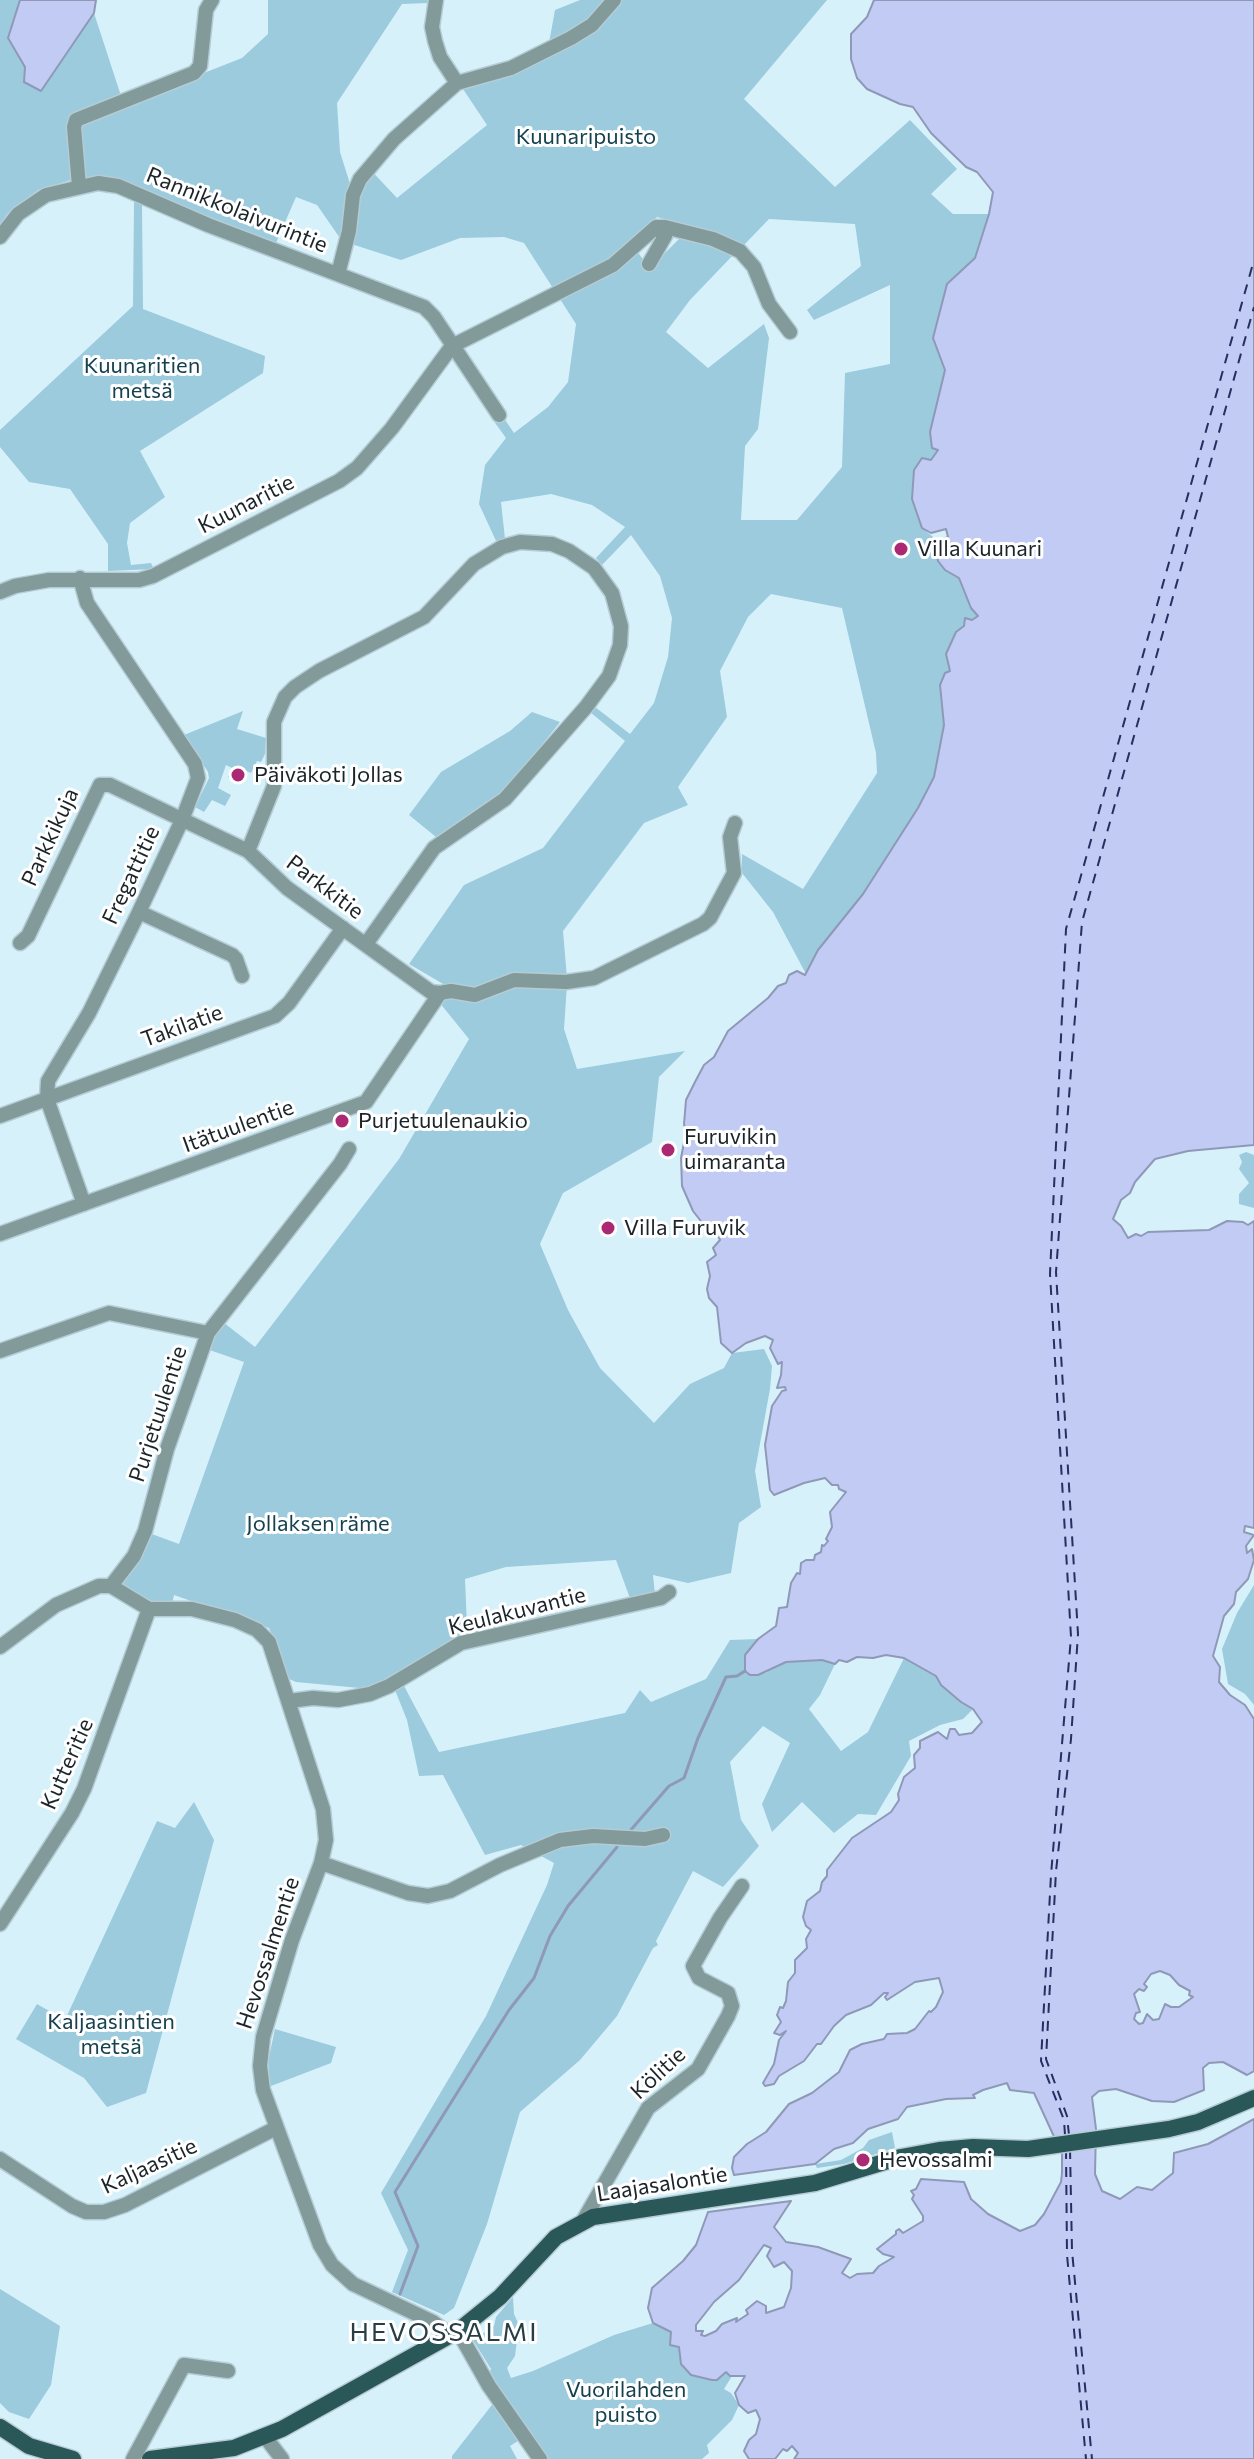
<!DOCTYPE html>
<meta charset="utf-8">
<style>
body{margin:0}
canvas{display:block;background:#d7f1fb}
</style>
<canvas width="1254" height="2459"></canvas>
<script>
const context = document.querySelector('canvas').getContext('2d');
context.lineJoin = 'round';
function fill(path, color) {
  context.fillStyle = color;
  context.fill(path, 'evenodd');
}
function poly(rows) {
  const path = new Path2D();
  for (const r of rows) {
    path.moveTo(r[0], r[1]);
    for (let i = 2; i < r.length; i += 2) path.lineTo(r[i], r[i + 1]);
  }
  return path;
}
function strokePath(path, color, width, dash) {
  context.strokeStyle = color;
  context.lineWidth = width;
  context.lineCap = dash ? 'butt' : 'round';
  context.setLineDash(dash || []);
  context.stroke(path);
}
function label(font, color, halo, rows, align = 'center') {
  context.font = font + ' Commissioner,sans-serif';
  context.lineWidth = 6;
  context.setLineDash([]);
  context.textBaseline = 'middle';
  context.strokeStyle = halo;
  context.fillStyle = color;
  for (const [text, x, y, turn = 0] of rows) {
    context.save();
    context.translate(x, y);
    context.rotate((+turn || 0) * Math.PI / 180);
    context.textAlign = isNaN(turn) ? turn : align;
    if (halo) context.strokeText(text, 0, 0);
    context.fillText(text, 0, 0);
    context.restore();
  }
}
fill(poly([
 [0,0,60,0,67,53,94,13,121,96,70,120,74,179,38,190,7,214,0,226],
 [268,0,430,0,428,3,402,4,337,103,340,152,350,184,366,165,397,198,487,125,461,86,549,43,555,10,580,0,827,0,744,99,835,187,910,120,957,169,931,194,953,214,989,214,975,258,947,285,933,338,945,370,930,432,939,450,931,461,914,470,912,499,922,528,938,541,936,551,945,570,959,578,971,608,978,616,964,626,950,671,940,685,944,725,934,777,918,808,863,894,818,950,806,974,773,912,742,873,742,854,803,889,877,773,876,753,842,608,771,594,748,617,720,671,727,717,678,787,688,805,644,823,563,931,567,978,474,991,450,988,409,964,464,885,543,848,625,741,590,712,595,707,630,734,654,703,668,657,672,618,660,576,631,535,602,565,596,558,625,527,592,505,551,494,501,502,505,539,497,543,479,504,485,465,506,438,493,420,501,414,514,433,548,407,568,382,576,324,524,243,504,237,460,238,401,260,342,241,317,205,296,197,276,243,123,183,82,180,78,127,82,121,242,58,268,34],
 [657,217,704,230,743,246,769,219,855,224,861,266,807,310,814,320,890,285,890,364,845,373,842,467,797,520,741,520,745,446,758,429,769,338,764,324,708,368,666,332,690,300,735,253,683,235,656,262,645,262,631,243],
 [134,200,142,203,143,309,265,356,263,373,140,451,165,497,130,523,127,543,131,565,151,563,154,569,108,571,108,544,70,489,29,482,0,447,0,430,133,306],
 [243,711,237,729,266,738,265,754,261,762,257,761,251,773,242,769,236,781,228,777,232,768,226,765,218,788,231,795,225,806,212,800,204,812,195,807,209,778,208,772,184,735],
 [532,712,560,722,504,793,436,837,409,815,441,772,510,731],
 [567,985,564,1029,577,1069,685,1051,659,1077,652,1142,563,1193,540,1244,568,1310,600,1368,654,1423,690,1384,724,1368,732,1353,764,1349,772,1366,770,1389,755,1471,761,1507,739,1523,731,1573,688,1583,653,1575,655,1594,631,1601,616,1560,506,1567,465,1579,467,1626,470,1637,370,1689,296,1682,287,1678,279,1649,269,1628,174,1595,172,1604,151,1604,124,1588,123,1582,149,1533,179,1544,244,1362,201,1347,219,1319,255,1347,399,1159,469,1039,439,1002,451,996,504,987],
 [1246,1152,1254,1155,1254,1208,1239,1204,1239,1194,1249,1183,1239,1169,1242,1162,1239,1155],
 [1254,1585,1254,1705,1245,1694,1228,1684,1222,1649,1237,1613],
 [758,1639,745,1655,766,1673,777,1664,786,1662,822,1660,835,1664,820,1695,809,1709,841,1751,868,1732,904,1658,936,1676,941,1685,961,1702,973,1709,963,1719,940,1725,909,1741,911,1756,876,1815,858,1814,834,1833,802,1802,772,1832,762,1804,790,1743,763,1726,730,1762,741,1820,759,1846,723,1887,693,1871,656,1941,658,1945,653,1948,617,2016,580,2060,520,2112,487,2224,454,2308,444,2315,392,2292,408,2250,381,2193,486,2016,547,1885,554,1863,521,1845,485,1855,443,1775,419,1776,407,1720,395,1690,403,1684,439,1752,625,1713,640,1690,651,1702,706,1679,730,1640],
 [194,1802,214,1840,146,2093,107,2107,84,2078,16,2039,37,2004,65,2020,157,1821,175,1828],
 [275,2029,336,2047,331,2063,271,2086,268,2074,269,2057],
 [892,2132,895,2148,844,2164,817,2168,815,2164,841,2160,863,2148,869,2140],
 [0,2289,60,2326,51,2385,29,2419,9,2412,0,2403],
 [513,2297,514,2314,519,2325,515,2356,507,2368,511,2378,533,2371,614,2335,653,2323,671,2332,670,2345,679,2347,705,2378,717,2380,726,2372,732,2376,724,2389,731,2393,739,2405,732,2420,707,2445,709,2453,702,2459,545,2459,488,2377,491,2369,473,2340,494,2326,496,2317],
 [495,2401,521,2439,510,2446,517,2459,452,2459,452,2456]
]), '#9bcbdd');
const water = poly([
 [20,0,96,0,94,13,41,91,24,82,25,67,8,38,20,0],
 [874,0,1254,0,1254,1145,1188,1151,1155,1159,1135,1182,1130,1193,1121,1200,1113,1219,1121,1226,1128,1238,1136,1234,1141,1236,1148,1232,1209,1230,1227,1221,1243,1222,1248,1225,1254,1221,1254,1528,1245,1526,1244,1532,1254,1535,1246,1546,1247,1553,1252,1549,1254,1560,1248,1579,1236,1592,1234,1604,1224,1616,1213,1656,1220,1667,1219,1682,1230,1695,1245,1705,1254,1719,1254,2071,1247,2075,1223,2062,1209,2063,1203,2068,1204,2090,1174,2102,1152,2101,1116,2089,1099,2091,1092,2097,1096,2129,1095,2174,1102,2191,1120,2199,1137,2187,1152,2190,1173,2173,1174,2153,1208,2144,1254,2119,1254,2459,794,2459,798,2453,792,2446,787,2451,783,2449,775,2459,749,2459,744,2451,749,2440,756,2434,760,2419,756,2410,748,2413,739,2405,735,2393,745,2376,730,2376,726,2372,717,2380,712,2380,691,2375,681,2364,679,2347,670,2345,671,2332,653,2323,648,2308,652,2288,683,2261,696,2245,708,2212,791,2201,774,2227,786,2242,818,2247,851,2259,842,2273,850,2278,857,2274,873,2273,879,2266,894,2257,883,2254,877,2249,896,2234,896,2231,899,2229,903,2233,923,2221,923,2216,912,2199,914,2195,911,2191,916,2189,921,2179,964,2182,971,2199,988,2214,1020,2231,1035,2225,1044,2214,1061,2182,1062,2173,1062,2154,1034,2093,1010,2090,1007,2083,983,2090,973,2095,975,2098,946,2099,907,2107,898,2119,868,2129,853,2143,834,2149,815,2164,734,2175,732,2168,734,2157,747,2144,766,2132,789,2104,812,2093,839,2072,850,2050,862,2044,884,2039,887,2034,907,2033,915,2029,929,2011,931,2012,936,2007,943,1992,939,1978,915,1982,887,2000,885,1997,888,1993,884,1993,871,2005,846,2015,834,2026,821,2044,817,2044,804,2061,779,2076,774,2084,765,2086,763,2083,774,2064,779,2040,786,2031,780,2035,774,2033,781,2022,777,2015,780,2007,783,2008,786,2001,788,1982,795,1973,795,1960,807,1948,806,1939,811,1930,806,1926,803,1917,807,1901,820,1891,822,1882,827,1876,827,1870,852,1838,891,1812,899,1800,898,1794,904,1777,915,1768,914,1755,920,1748,920,1741,938,1732,947,1739,950,1729,955,1729,959,1735,972,1733,982,1722,973,1709,961,1702,941,1685,936,1676,904,1658,886,1655,873,1658,857,1657,847,1662,839,1660,835,1664,822,1660,786,1662,758,1675,750,1675,745,1671,745,1655,758,1639,776,1626,779,1608,787,1607,791,1583,797,1573,800,1574,801,1563,806,1560,814,1560,815,1555,821,1552,822,1545,824,1546,828,1541,826,1539,832,1527,830,1512,846,1492,839,1489,838,1485,832,1485,825,1478,804,1483,774,1495,770,1490,765,1445,772,1406,782,1391,786,1390,785,1387,777,1388,781,1375,782,1362,778,1364,770,1348,773,1340,765,1336,746,1343,732,1353,721,1343,717,1307,709,1298,707,1289,710,1276,707,1262,716,1255,713,1248,720,1240,716,1232,712,1233,707,1229,693,1211,682,1186,681,1158,686,1132,684,1124,686,1100,695,1082,704,1065,714,1057,728,1031,768,998,778,986,786,983,789,975,797,971,805,975,818,950,863,894,918,808,934,777,944,725,940,685,945,673,950,671,946,654,956,632,964,626,965,618,972,620,978,616,971,608,959,578,945,570,938,561,936,551,938,541,948,537,946,529,931,533,922,528,912,499,914,470,922,458,931,460,938,450,932,448,930,432,945,370,933,338,947,284,975,258,989,214,993,192,977,172,966,167,931,133,913,107,900,104,867,89,857,78,851,59,851,34,867,17,874,0],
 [1160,1971,1170,1975,1179,1985,1190,1991,1189,1995,1193,1997,1179,2007,1171,2007,1165,2004,1159,2019,1153,2020,1147,2014,1143,2023,1139,2024,1134,2019,1136,2013,1140,2012,1134,1994,1139,1989,1144,1991,1147,1987,1144,1984,1151,1974,1160,1971],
 [764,2245,771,2248,767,2256,774,2267,784,2262,792,2271,791,2288,784,2307,766,2313,766,2306,757,2301,746,2310,748,2314,736,2322,737,2318,722,2324,716,2331,705,2336,701,2335,703,2331,696,2331,696,2325,714,2302,739,2280,764,2245]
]);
fill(water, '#c1cbf4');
strokePath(water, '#8f99b7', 2);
strokePath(poly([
 [629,1832,669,1786,684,1778,698,1738,726,1677,737,1676,745,1671],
 [400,2294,418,2246,395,2192,509,2010,534,1978,550,1936,568,1906,617,1847]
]), '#8f99b7', 3);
strokePath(poly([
 [1065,2135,1064,2120,1041,2061,1051,1875,1071,1637,1050,1274,1066,929,1254,260],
 [1069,2135,1067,2116,1046,2059,1056,1871,1071,1739,1078,1634,1056,1272,1082,922,1254,307],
 [1066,2149,1067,2255,1086,2459],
 [1070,2149,1072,2251,1092,2459]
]), '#272e60', 2, [10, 8]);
const minor = poly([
 [436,0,432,27,435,41,440,57,457,83],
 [79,186,74,127,76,120,194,73,200,66,206,10,212,0],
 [0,237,18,214,46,195,98,183,118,186,208,225,424,307,434,317,499,415],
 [649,264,665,236,656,227],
 [338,274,349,231,353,195,360,179,394,139,457,83,511,68,571,38,592,25,614,0],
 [80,578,87,603,195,764,198,778,182,820,139,912,89,1013,48,1081,47,1099,84,1204],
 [0,592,15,586,49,580,139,580,153,576,339,481,357,468,392,428,452,346,613,265,656,227,665,227,713,239,740,251,754,267,769,304,790,332],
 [248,851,274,786,274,722,285,697,295,687,319,671,424,617,474,564,502,547,520,542,552,544,569,551,594,568,612,593,621,626,620,645,609,676,586,707,505,799,434,848,366,944],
 [139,912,232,955,236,959,242,976],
 [20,943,28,936,100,785,110,785,248,851,287,888,431,992,440,993,451,991,475,995,514,980,566,982,594,978,703,924,710,918,734,873,730,837,735,823],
 [0,1116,275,1016,289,1003,343,928],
 [0,1234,366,1102,440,993],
 [0,1351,109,1313,208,1333],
 [111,1586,134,1556,145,1531,167,1449,208,1333,340,1164,349,1149],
 [0,1647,56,1605,99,1586,111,1586,149,1609,192,1609,235,1620,257,1630,269,1642,323,1809,326,1840,321,1863,292,1940,263,2037,260,2066,263,2090,320,2245,332,2265,353,2284,433,2322,450,2335],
 [289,1701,313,1698,338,1700,370,1694,389,1686,461,1643,661,1598,669,1592],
 [321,1863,408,1893,428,1896,450,1891,500,1865,560,1840,593,1836,645,1839,663,1835],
 [0,1924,72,1813,84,1789,149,1609],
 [0,2159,72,2206,86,2212,104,2212,125,2205,276,2128],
 [583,2221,648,2108,698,2069,728,2016,732,2006,728,1993,699,1978,693,1966,720,1918,742,1886],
 [458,2331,489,2386,540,2459],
 [266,2438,282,2459],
 [133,2459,184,2365,228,2371]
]);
const major = poly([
 [0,2427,29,2446,73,2459],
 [150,2459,234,2448,282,2429,458,2331,500,2297,556,2237,593,2217,815,2183,901,2157,939,2150,973,2147,1028,2149,1169,2129,1198,2122,1254,2098]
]);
strokePath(minor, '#b5ccd5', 17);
strokePath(major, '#b5ccd5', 19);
strokePath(minor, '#839a9a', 14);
strokePath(major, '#2a5758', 16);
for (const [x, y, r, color] of [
 [901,549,8,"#ab2872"],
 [238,775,8,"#ab2872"],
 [342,1121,8,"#ab2872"],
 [668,1150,8,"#ab2872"],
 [608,1228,8,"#ab2872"],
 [863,2160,8,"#ab2872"]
]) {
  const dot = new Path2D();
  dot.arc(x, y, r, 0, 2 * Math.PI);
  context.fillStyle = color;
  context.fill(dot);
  strokePath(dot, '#fff', 3);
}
label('22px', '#164250', '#fff', [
 ["Kuunaripuisto",586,137],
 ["Kuunaritien",142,366],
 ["metsä",142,391],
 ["Jollaksen räme",318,1524],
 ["Kaljaasintien",111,2022],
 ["metsä",111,2047],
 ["Vuorilahden",626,2390],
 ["puisto",626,2415]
]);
label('22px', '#1b2529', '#fff', [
 ["Rannikkolaivurintie",237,210,22],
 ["Kuunaritie",246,504,-27],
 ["Parkkikuja",50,837,-65],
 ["Fregattitie",131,875,-65],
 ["Parkkitie",325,887,37],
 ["Takilatie",182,1026,-20],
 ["Itätuulentie",238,1126,-20],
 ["Purjetuulentie",158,1414,-72],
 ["Keulakuvantie",517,1611,-14],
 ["Kutteritie",67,1764,-66],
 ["Hevossalmentie",268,1953,-72],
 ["Kölitie",658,2073,-43],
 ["Kaljaasitie",149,2166,-25],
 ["Laajasalontie",662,2184,-9]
]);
label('22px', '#1b2529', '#fff', [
 ["Villa Kuunari",917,549],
 ["Päiväkoti Jollas",254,775],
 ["Purjetuulenaukio",358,1121],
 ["Furuvikin",684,1137],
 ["uimaranta",684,1162],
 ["Villa Furuvik",624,1228],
 ["Hevossalmi",879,2160]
], 'left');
context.letterSpacing = '2px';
label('26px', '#283e46', '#fff', [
 ["HEVOSSALMI",444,2332]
]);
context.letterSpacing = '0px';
</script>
